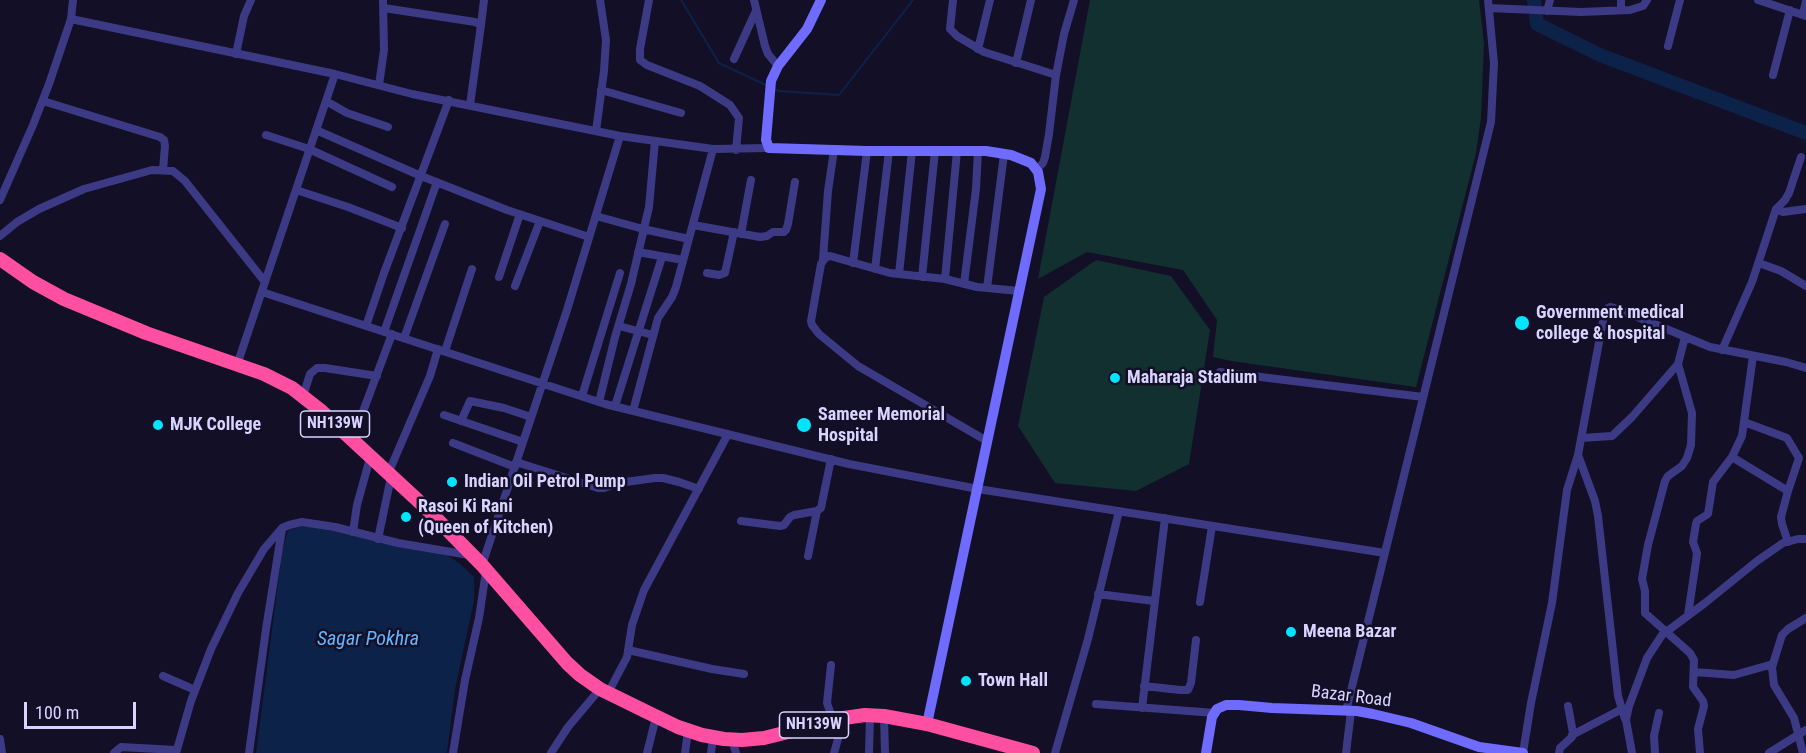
<!DOCTYPE html>
<style>
body{margin:0}
#map{position:relative;width:1806px;height:753px;overflow:hidden;background:#130f26;font-family:"Roboto Condensed",sans-serif}
canvas{display:block}
.scale{position:absolute;left:24px;top:702px;width:112px;height:27px;box-sizing:border-box;border:3px solid #d9d4ff;border-top:0;padding-left:8px;font-size:18px;line-height:21px;white-space:nowrap;color:#d9d4ff;-webkit-text-stroke:4px #130f26;paint-order:stroke}
</style>
<div id="map">
<canvas width="1806" height="753"></canvas>
<div class="scale">100 m</div>
</div>
<script>
const context = document.querySelector('canvas').getContext('2d');
context.lineJoin = 'round';
function fill(path, color) {
  context.fillStyle = color;
  context.fill(path, 'evenodd');
}
function poly(rows) {
  const path = new Path2D();
  for (const r of rows) {
    path.moveTo(r[0], r[1]);
    for (let i = 2; i < r.length; i += 2) path.lineTo(r[i], r[i + 1]);
  }
  return path;
}
function strokePath(path, color, width, dash) {
  context.strokeStyle = color;
  context.lineWidth = width;
  context.lineCap = dash ? 'butt' : 'round';
  context.setLineDash(dash || []);
  context.stroke(path);
}
function label(font, color, halo, rows, align = 'center') {
  context.font = font + ' "Roboto Condensed",sans-serif';
  context.lineWidth = 5;
  context.setLineDash([]);
  context.textBaseline = 'middle';
  context.strokeStyle = halo;
  context.fillStyle = color;
  for (const [text, x, y, turn = 0] of rows) {
    context.save();
    context.translate(x, y);
    context.rotate((+turn || 0) * Math.PI / 180);
    context.textAlign = isNaN(turn) ? turn : align;
    if (halo) context.strokeText(text, 0, 0);
    context.fillText(text, 0, 0);
    context.restore();
  }
}
fill(poly([
 [1090,0,1479,0,1484,43,1481,118,1476,153,1416,387,1231,361,1213,357,1217,320,1183,270,1087,252,1038,279],
 [1096,260,1171,276,1210,330,1189,464,1136,491,1055,483,1018,426,1044,297]
]), '#12302f');
fill(poly([
 [303,526,332,529,447,555,459,563,474,577,474,601,455,689,447,753,256,753,282,553,288,530]
]), '#0c2248');
strokePath(poly([
 [681,0,719,63,766,85],
 [774,89,779,91,839,95,913,0]
]), '#0c2248', 2);
strokePath(poly([
 [1534,0,1537,24,1600,55,1806,133]
]), '#0c2248', 14);
strokePath(poly([
 [649,0,640,49,640,60,647,65,700,86,730,105,739,118,736,150],
 [754,0,765,46,768,54,778,66],
 [953,0,950,29,957,36,984,52,1056,75],
 [1758,0,1806,16],
 [384,8,475,22,481,25,470,105],
 [1489,8,1581,12,1630,10,1643,6,1647,0],
 [1621,10,1621,0],
 [1547,11,1550,0],
 [1803,14,1806,1],
 [71,19,335,74,412,94,620,136,713,149,769,148],
 [481,25,484,0],
 [1668,46,1680,0],
 [978,49,990,0],
 [236,54,244,16,251,0],
 [734,59,755,13],
 [1016,63,1031,0],
 [1773,75,1790,10],
 [379,85,384,50,383,0],
 [601,90,681,113],
 [43,101,160,137,164,140,165,146,163,170],
 [326,101,347,113,388,127],
 [316,130,421,176,507,210,589,237],
 [596,131,604,71,606,40,600,0],
 [266,135,309,149,392,187],
 [1036,170,1043,163,1045,157,1049,134,1056,75,1064,34,1074,0],
 [296,190,348,207,402,228],
 [0,200,33,125,49,84,71,19,73,0],
 [1776,209,1783,212,1806,209],
 [596,216,643,229,689,239],
 [693,225,760,237,767,236,773,232,784,232,786,230,788,224,795,182],
 [741,234,751,180],
 [0,236,17,222,39,209,84,189,152,170,173,171,185,181,265,282],
 [638,252,683,260],
 [823,259,828,191,834,150],
 [853,263,867,151],
 [1759,263,1781,271,1806,286],
 [875,269,889,151],
 [707,273,719,275,725,273,734,232],
 [899,274,912,151],
 [499,277,520,214],
 [922,277,935,151],
 [945,279,957,151],
 [964,284,976,189,978,151],
 [515,286,540,221],
 [987,288,1004,154],
 [262,292,605,404,849,464,978,489,1385,553],
 [366,326,384,273,449,100],
 [619,326,653,335],
 [384,332,437,182],
 [1685,337,1678,364,1692,413,1691,445,1687,458,1682,466,1668,476,1665,481,1648,545,1642,579,1645,591,1645,613,1690,653,1694,660,1693,687,1703,701,1704,706,1698,729,1700,753],
 [404,338,445,224],
 [1722,350,1752,282,1776,209,1785,200,1789,193,1801,157],
 [445,351,472,269],
 [237,365,335,74],
 [1220,372,1423,397],
 [303,396,310,374,317,368,325,368,377,376],
 [582,396,620,273],
 [599,402,615,337,631,284,649,207,655,141],
 [615,406,662,257],
 [633,411,658,318,672,297,676,287,713,149],
 [444,415,523,442],
 [461,421,470,401,504,408,531,417],
 [1744,422,1787,438,1799,458,1788,491,1781,517,1782,524,1788,542],
 [1581,438,1612,436,1632,417,1678,364],
 [352,441,392,334],
 [987,441,858,366,819,334,812,325,811,321,821,264,826,257,830,256,890,273,945,279,977,287,1019,291],
 [453,443,515,467],
 [1578,455,1595,501,1598,516,1618,696,1625,719],
 [1732,457,1788,491],
 [516,462,598,488,604,488,618,483,655,478,663,478,679,482,699,489],
 [388,474,430,376,438,349],
 [741,521,780,526,784,525,790,517,794,515,817,511,821,508,822,503,831,459],
 [353,532,357,505,370,458],
 [378,539,391,477],
 [808,556,817,511],
 [482,565,567,310,620,136],
 [1098,594,1154,601],
 [1200,602,1212,526],
 [1688,615,1696,561,1697,553,1693,542,1696,524,1697,521,1708,514,1713,482,1732,457,1742,436,1753,356],
 [628,650,712,669,744,674],
 [831,665,827,703,833,720],
 [1694,672,1734,675,1773,664],
 [163,676,195,690],
 [1144,686,1180,690,1188,690,1191,683,1196,640],
 [608,693,627,657,632,625,644,590,728,434],
 [1096,704,1215,713],
 [1142,708,1165,518],
 [1346,711,1491,122,1494,63,1488,0],
 [884,716,885,753],
 [1572,735,1622,709],
 [0,739,2,753],
 [732,740,736,753],
 [114,753,121,747,176,750],
 [176,753,191,701,211,649,238,593,264,549,282,528,289,525,302,522,335,527,398,543,469,555],
 [249,753,266,629,282,529],
 [453,753,465,680,479,618,486,571],
 [551,753,568,727,600,689],
 [647,753,656,717],
 [685,753,688,731],
 [711,753,713,737],
 [834,753,844,718],
 [869,753,870,716],
 [1055,753,1088,639,1119,511],
 [1346,753,1351,711],
 [1523,753,1531,703,1552,603,1567,490,1578,455,1605,310,1610,307,1618,309,1710,347,1786,362,1806,368],
 [1559,753,1560,748,1572,737,1573,733,1568,706],
 [1632,753,1626,720,1629,706,1647,658,1662,635,1705,603,1757,561,1783,543,1798,539,1806,539],
 [1655,753,1654,736,1659,713],
 [1769,753,1806,730],
 [1803,753,1794,718,1774,685,1772,667,1782,635,1788,629,1806,618]
]), '#3d3a85', 8);
strokePath(poly([
 [821,0,807,29,778,66,771,81,766,140,769,148,867,151,986,151,1011,155,1031,163,1038,172,1041,189,927,724],
 [1206,753,1212,717,1217,709,1226,705,1239,705,1272,708,1357,711,1373,714,1411,723,1479,747,1523,753]
]), '#6f6bff', 10);
strokePath(poly([
 [0,259,33,282,64,299,146,333,264,374,292,388,320,410,426,508,482,565,567,663,580,675,600,689,649,713,678,727,702,735,724,739,742,740,764,738,844,718,865,715,884,716,927,724,1033,753]
]), '#ff4fa3', 14);
for (const [x, y, r, color] of [
 [1522,323,8,"#00e5ff"],
 [1115,378,6,"#00e5ff"],
 [158,425,6,"#00e5ff"],
 [804,425,8,"#00e5ff"],
 [452,482,6,"#00e5ff"],
 [406,517,6,"#00e5ff"],
 [1291,632,6,"#00e5ff"],
 [966,681,6,"#00e5ff"]
]) {
  const dot = new Path2D();
  dot.arc(x, y, r, 0, 2 * Math.PI);
  context.fillStyle = color;
  context.fill(dot);
  strokePath(dot, '#130f26', 2);
}
for (const [x, y, w] of [
 [335,424,69],
 [814,725,69]
]) {
  const box = new Path2D();
  box.roundRect(x - w / 2, y - 13, w, 26, 4.5);
  context.fillStyle = '#130f26';
  context.fill(box);
  strokePath(box, '#d9d4ff', 1.5);
}
label('bold 16px', '#d9d4ff', null, [
 ["NH139W",335,424],
 ["NH139W",814,725]
]);
label('bold 18px', '#d9d4ff', '#130f26', [
 ["Government medical",1536,313],
 ["college & hospital",1536,334],
 ["Maharaja Stadium",1127,378],
 ["Sameer Memorial",818,415],
 ["Hospital",818,436],
 ["MJK College",170,425],
 ["Indian Oil Petrol Pump",464,482],
 ["Rasoi Ki Rani",418,507],
 ["(Queen of Kitchen)",418,528],
 ["Meena Bazar",1303,632],
 ["Town Hall",978,681]
], 'left');
label('18px', '#d9d4ff', '#130f26', [
 ["Bazar Road",1351,697,7]
]);
label('italic 20px', '#62b6ff', '#130f26', [
 ["Sagar Pokhra",368,640]
]);
</script>
